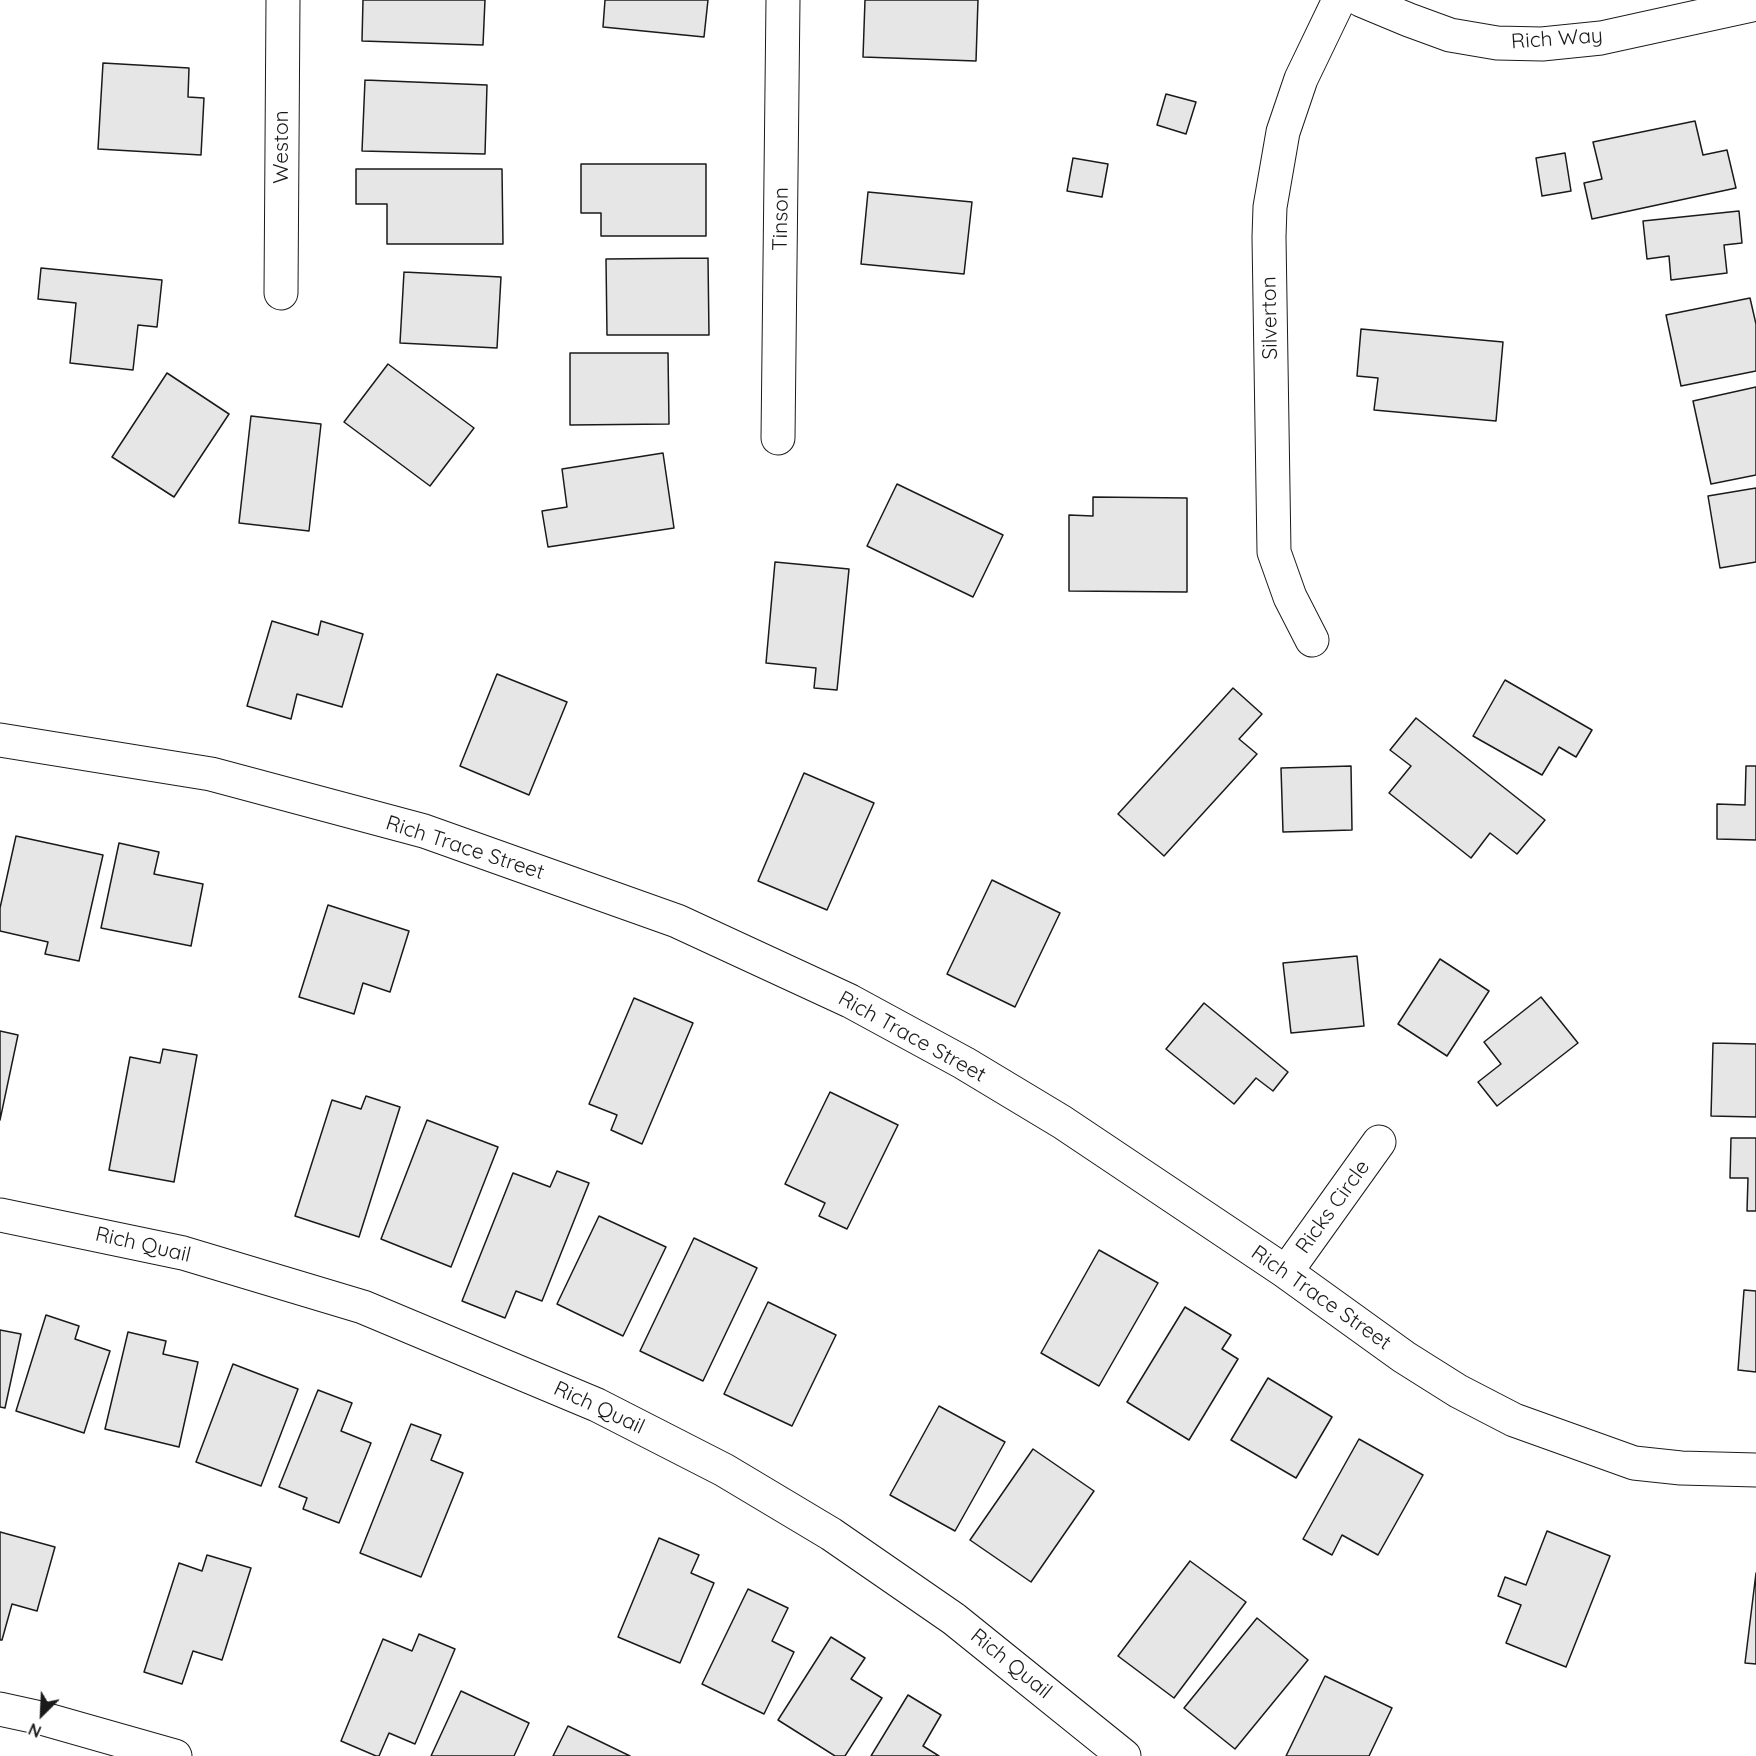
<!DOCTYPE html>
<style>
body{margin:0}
#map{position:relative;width:1756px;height:1756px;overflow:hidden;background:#fff;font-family:Quicksand,sans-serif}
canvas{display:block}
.north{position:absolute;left:12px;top:1684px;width:60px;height:60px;-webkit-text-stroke:4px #fff;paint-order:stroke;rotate:204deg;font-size:16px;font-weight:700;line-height:24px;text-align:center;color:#1a1a1a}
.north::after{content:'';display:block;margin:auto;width:21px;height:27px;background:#1a1a1a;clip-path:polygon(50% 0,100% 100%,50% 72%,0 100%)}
</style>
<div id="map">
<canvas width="1756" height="1756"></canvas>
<div class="north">N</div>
</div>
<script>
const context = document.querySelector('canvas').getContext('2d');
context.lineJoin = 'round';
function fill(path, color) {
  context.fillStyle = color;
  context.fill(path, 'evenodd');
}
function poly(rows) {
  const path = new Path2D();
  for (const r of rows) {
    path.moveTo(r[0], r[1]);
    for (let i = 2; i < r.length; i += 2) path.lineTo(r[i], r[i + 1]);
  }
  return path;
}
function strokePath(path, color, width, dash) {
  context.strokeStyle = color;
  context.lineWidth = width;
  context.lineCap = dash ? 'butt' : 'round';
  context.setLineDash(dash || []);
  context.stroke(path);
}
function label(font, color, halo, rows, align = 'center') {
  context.font = font + ' Quicksand,sans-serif';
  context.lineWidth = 4.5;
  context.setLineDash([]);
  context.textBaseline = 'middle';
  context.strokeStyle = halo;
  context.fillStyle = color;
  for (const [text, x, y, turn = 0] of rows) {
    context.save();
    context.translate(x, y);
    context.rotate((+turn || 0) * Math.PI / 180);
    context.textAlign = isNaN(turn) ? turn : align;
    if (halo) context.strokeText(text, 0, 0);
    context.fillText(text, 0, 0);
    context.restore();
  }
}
const building = poly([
 [363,0,485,0,483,45,362,41,363,0],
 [605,0,708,0,704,37,603,27,605,0],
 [865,0,978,0,976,61,863,57,865,0],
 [103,63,189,68,188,97,204,98,201,155,98,149,103,63],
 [365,80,487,85,485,154,362,151,365,80],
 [1166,94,1196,102,1186,134,1157,125,1166,94],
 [1695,121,1703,155,1727,150,1736,188,1592,219,1584,183,1602,179,1593,142,1695,121],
 [1565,153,1571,191,1542,196,1536,158,1565,153],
 [1073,158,1108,164,1102,197,1067,191,1073,158],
 [581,164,706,164,706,236,601,236,601,213,581,213,581,164],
 [356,169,502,169,503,244,387,244,387,204,356,204,356,169],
 [868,192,972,202,964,274,861,264,868,192],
 [1739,211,1742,243,1724,245,1727,273,1671,280,1669,256,1647,259,1643,221,1739,211],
 [708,258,709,335,607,335,606,259,708,258],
 [41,268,162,280,157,327,138,325,133,370,70,363,76,303,38,299,41,268],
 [404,272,501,277,497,348,400,343,404,272],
 [1750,298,1756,324,1756,371,1681,386,1666,315,1750,298],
 [1361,329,1503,342,1496,421,1374,410,1378,378,1357,376,1361,329],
 [570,353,668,353,669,424,570,425,570,353],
 [388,364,474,428,430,486,344,422,388,364],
 [167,373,229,414,174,497,112,457,167,373],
 [1756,387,1756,475,1711,484,1693,401,1756,387],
 [251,416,321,424,309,531,239,523,251,416],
 [663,453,674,528,548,547,542,511,567,507,562,469,663,453],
 [897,484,1003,535,973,597,867,546,897,484],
 [1756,488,1756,562,1720,568,1708,496,1756,488],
 [1093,497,1187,498,1187,592,1069,591,1069,515,1093,516,1093,497],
 [775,562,849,569,837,690,814,688,816,668,766,663,775,562],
 [272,621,318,635,321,621,363,634,342,707,297,694,291,719,247,706,272,621],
 [497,674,567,702,529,795,460,766,497,674],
 [1505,680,1592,730,1576,757,1559,747,1542,775,1473,736,1505,680],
 [1233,688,1262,714,1239,739,1257,754,1164,856,1118,814,1233,688],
 [1416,718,1545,820,1517,854,1490,833,1471,858,1389,793,1411,766,1390,750,1416,718],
 [1351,766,1352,830,1283,832,1281,768,1351,766],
 [1746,766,1756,766,1756,840,1717,839,1717,804,1745,805,1746,766],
 [804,773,874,803,827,910,758,881,804,773],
 [16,836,103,855,79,961,45,954,48,942,0,931,0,908,16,836],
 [119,843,159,852,154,874,203,884,191,946,101,928,119,843],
 [992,880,1060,913,1015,1007,947,974,992,880],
 [328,905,409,931,390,992,363,983,354,1014,299,997,328,905],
 [1357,956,1364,1026,1291,1033,1283,963,1357,956],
 [1440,959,1489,991,1447,1056,1398,1024,1440,959],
 [1541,997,1578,1043,1497,1106,1478,1082,1501,1064,1484,1042,1541,997],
 [634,998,693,1023,642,1144,611,1130,617,1115,589,1104,634,998],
 [1204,1003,1288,1072,1273,1091,1256,1078,1234,1104,1166,1049,1204,1003],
 [0,1031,18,1035,0,1120,0,1031],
 [1713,1043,1756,1044,1756,1117,1711,1116,1713,1043],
 [163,1049,197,1055,174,1182,109,1170,130,1057,160,1063,163,1049],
 [830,1092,898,1125,847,1229,819,1216,825,1203,785,1184,830,1092],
 [366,1096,400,1107,359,1237,295,1216,332,1100,361,1109,366,1096],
 [427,1120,498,1147,451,1267,381,1239,427,1120],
 [1731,1138,1756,1138,1756,1211,1747,1211,1748,1178,1730,1178,1731,1138],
 [557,1171,589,1183,542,1301,516,1291,505,1318,462,1301,513,1173,550,1187,557,1171],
 [599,1216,666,1247,623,1336,557,1304,599,1216],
 [694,1238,757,1268,703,1381,640,1351,694,1238],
 [1099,1250,1158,1283,1099,1386,1041,1353,1099,1250],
 [1744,1290,1756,1291,1756,1372,1738,1370,1744,1290],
 [768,1302,836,1335,792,1426,724,1394,768,1302],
 [1185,1307,1231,1335,1222,1349,1238,1359,1189,1440,1127,1402,1185,1307],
 [46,1315,79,1326,75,1339,110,1351,84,1433,16,1411,46,1315],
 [0,1330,21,1334,5,1408,0,1407,0,1330],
 [128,1332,166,1341,163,1354,198,1362,179,1447,105,1429,128,1332],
 [233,1364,298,1389,261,1486,196,1462,233,1364],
 [1268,1378,1332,1417,1296,1478,1231,1440,1268,1378],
 [318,1390,352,1403,341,1431,371,1443,339,1523,303,1509,307,1498,279,1487,318,1390],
 [939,1406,1005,1442,955,1531,890,1495,939,1406],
 [411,1424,441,1435,431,1460,463,1473,421,1577,360,1553,411,1424],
 [1359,1439,1423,1475,1378,1555,1342,1535,1332,1555,1303,1539,1359,1439],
 [1033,1449,1094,1491,1031,1582,970,1540,1033,1449],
 [1547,1531,1610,1556,1566,1667,1506,1643,1521,1605,1498,1596,1505,1577,1526,1585,1547,1531],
 [0,1532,55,1547,37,1611,12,1604,2,1640,0,1640,0,1532],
 [659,1538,699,1555,691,1573,714,1583,680,1663,618,1637,659,1538],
 [207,1555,251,1568,222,1660,193,1651,182,1684,144,1672,179,1563,202,1571,207,1555],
 [1190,1561,1246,1602,1174,1698,1118,1656,1190,1561],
 [1756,1573,1756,1664,1745,1663,1756,1573],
 [748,1589,788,1608,772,1641,794,1652,764,1714,702,1684,748,1589],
 [1257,1618,1308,1660,1235,1749,1184,1708,1257,1618],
 [419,1634,455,1649,415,1744,389,1733,379,1756,376,1756,341,1741,383,1639,412,1651,419,1634],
 [831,1637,865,1658,851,1679,882,1698,845,1756,835,1756,778,1720,831,1637],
 [1325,1676,1392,1708,1369,1756,1286,1756,1325,1676],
 [461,1691,529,1723,514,1756,431,1756,461,1691],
 [908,1695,941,1715,923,1746,939,1756,871,1756,908,1695],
 [568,1726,630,1756,553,1756,568,1726]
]);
fill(building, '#e6e6e6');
strokePath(building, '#1a1a1a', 1.5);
const minor = poly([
 [1361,0,1409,20,1450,35,1497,43,1542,44,1601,38,1756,4],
 [281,293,283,0],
 [778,438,783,0],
 [1312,640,1290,597,1274,552,1269,237,1270,207,1283,132,1301,79,1339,0],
 [0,740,211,774,424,831,677,921,850,1001,964,1063,1062,1122,1286,1272,1404,1357,1458,1391,1514,1420,1634,1463,1681,1468,1756,1470],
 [0,1215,183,1253,363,1307,597,1405,724,1470,831,1534,954,1619,1124,1756],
 [1286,1272,1379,1142],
 [0,1709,41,1718,175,1756]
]);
strokePath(minor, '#1a1a1a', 35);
strokePath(minor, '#fff', 33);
label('21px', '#1a1a1a', '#fff', [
 ["Rich Way",1557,39,-4],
 ["Weston",282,147,-90],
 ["Tinson",781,219,-89],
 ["Silverton",1270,318,-91],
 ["Rich Trace Street",465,848,18],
 ["Rich Trace Street",912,1037,29],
 ["Ricks Circle",1333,1207,-54],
 ["Rich Quail",143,1245,13],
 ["Rich Trace Street",1321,1298,35],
 ["Rich Quail",599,1408,25],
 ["Rich Quail",1011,1664,39]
]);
</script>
